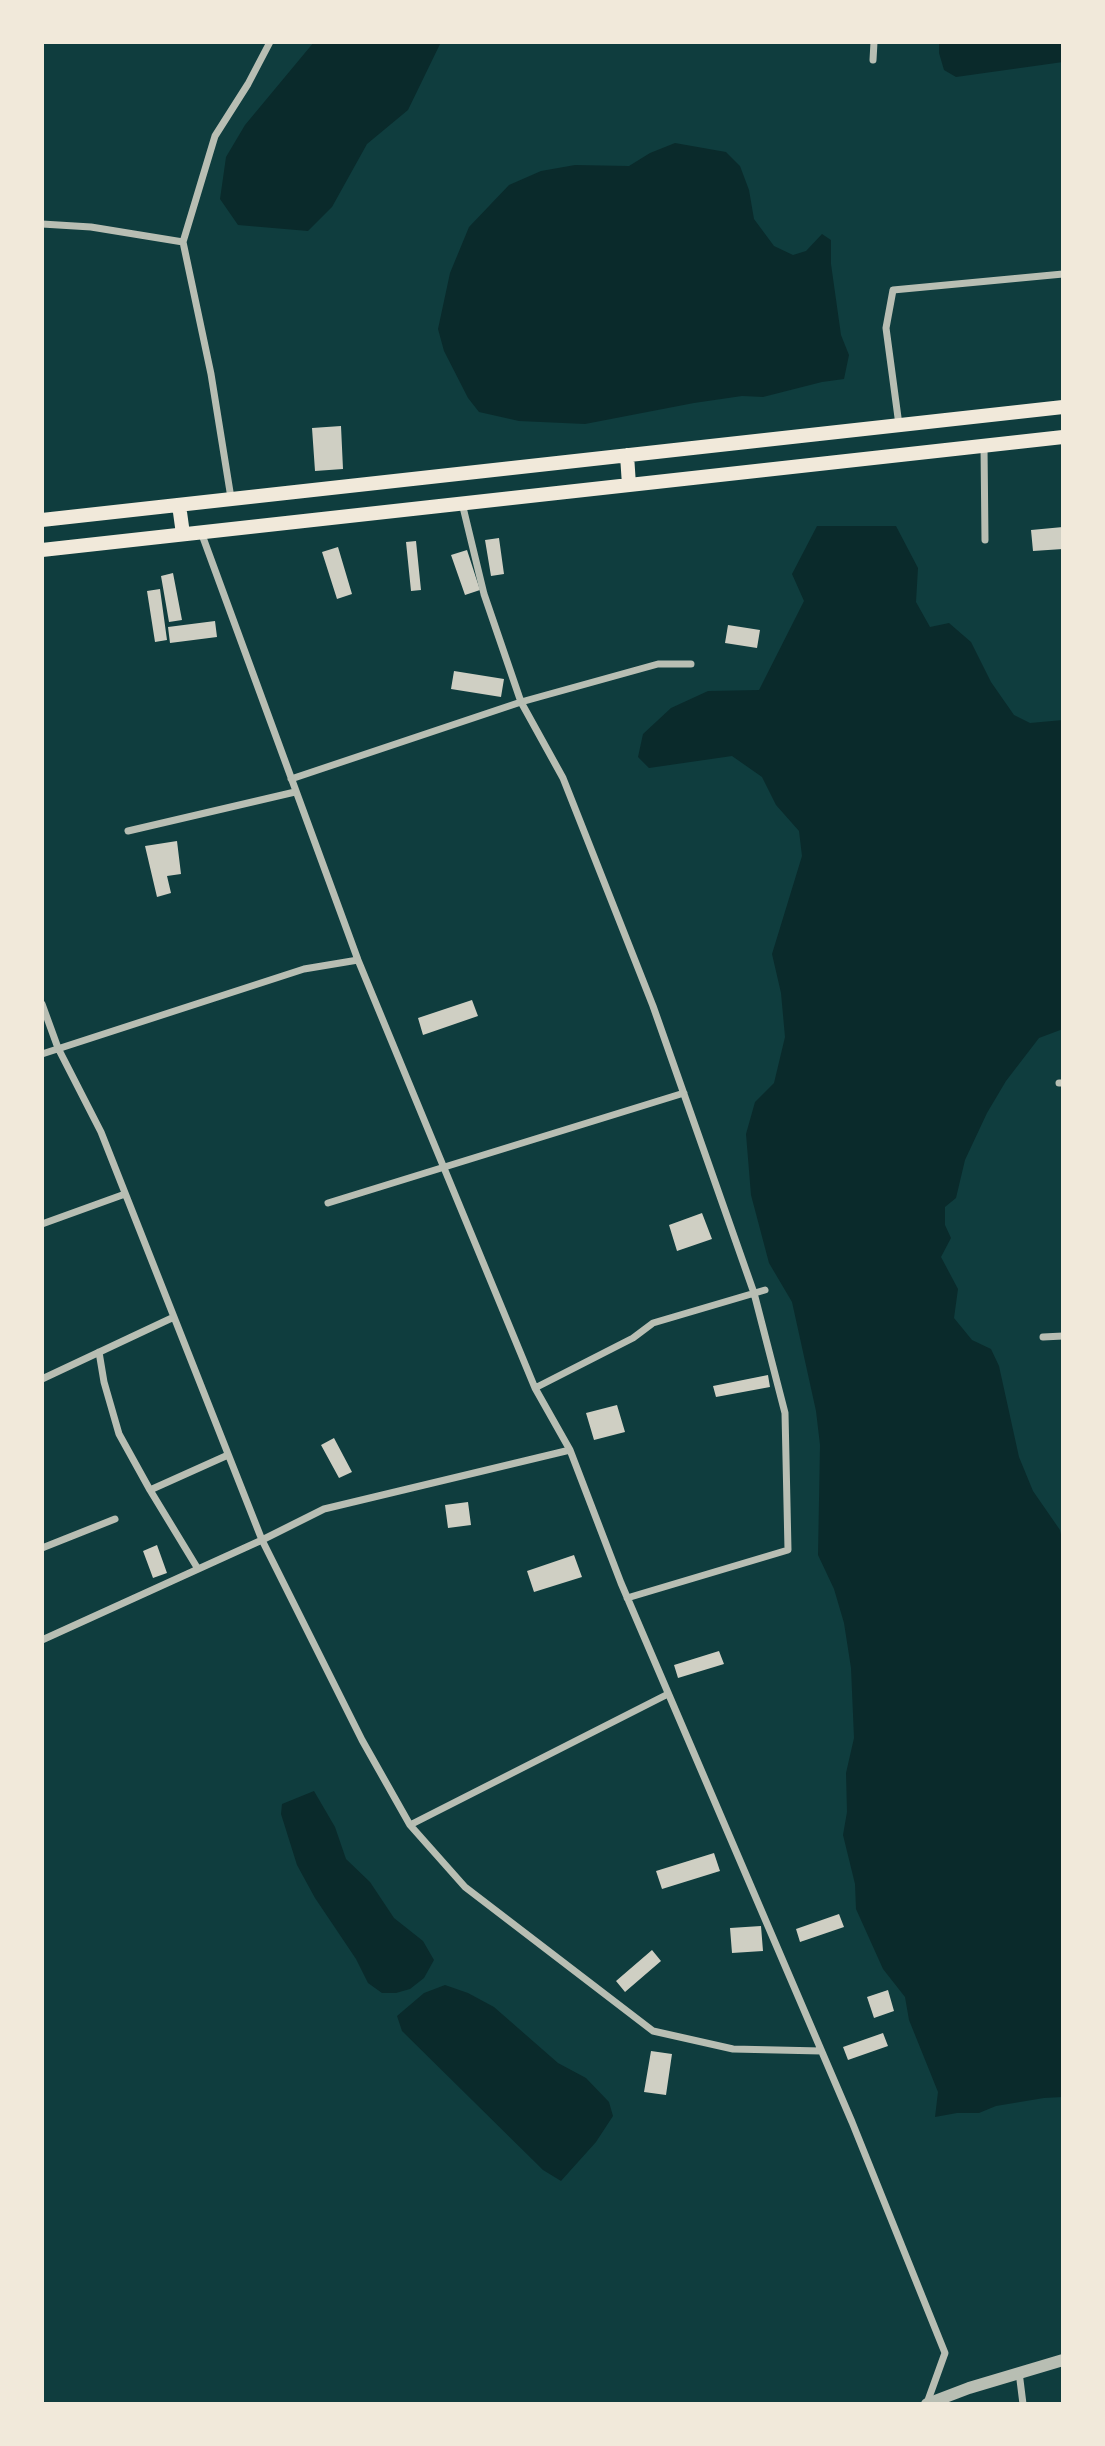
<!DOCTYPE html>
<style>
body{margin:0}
#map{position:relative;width:1105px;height:2446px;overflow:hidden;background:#0f3d3e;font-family:Arial,sans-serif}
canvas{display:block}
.frame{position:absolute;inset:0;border:44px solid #f1e9da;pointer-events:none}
</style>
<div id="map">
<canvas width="1105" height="2446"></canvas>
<div class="frame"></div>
</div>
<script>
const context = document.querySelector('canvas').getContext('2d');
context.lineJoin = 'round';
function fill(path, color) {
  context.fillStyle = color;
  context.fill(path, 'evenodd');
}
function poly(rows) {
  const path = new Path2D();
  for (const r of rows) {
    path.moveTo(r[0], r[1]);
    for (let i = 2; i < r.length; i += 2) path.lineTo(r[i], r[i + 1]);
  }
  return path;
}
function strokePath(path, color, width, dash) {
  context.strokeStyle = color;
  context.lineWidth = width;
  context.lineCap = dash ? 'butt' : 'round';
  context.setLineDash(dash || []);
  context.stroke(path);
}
fill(poly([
 [314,42,441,42,408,110,367,144,332,207,308,231,238,225,220,199,226,157,245,125],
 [939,42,1063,42,1063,62,956,77,944,70,939,53],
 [675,143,726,152,740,166,749,190,754,219,774,246,793,255,806,251,822,234,831,240,831,264,841,335,849,355,844,379,822,382,763,397,742,396,694,403,585,424,519,421,479,412,468,398,444,351,438,329,450,273,469,227,509,185,541,171,575,165,629,166,650,153],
 [817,526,896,526,918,568,916,602,930,627,949,623,971,642,991,682,1014,715,1030,723,1063,720,1063,1029,1039,1038,1006,1081,987,1113,965,1160,956,1198,945,1207,945,1225,951,1238,941,1257,958,1289,954,1318,972,1340,991,1349,999,1366,1019,1457,1033,1491,1060,1530,1063,1544,1063,2097,1044,2098,996,2106,979,2113,957,2113,935,2117,938,2092,909,2020,905,1997,883,1969,856,1909,855,1884,843,1835,847,1812,846,1773,854,1738,851,1668,844,1623,834,1589,818,1555,820,1445,816,1411,792,1302,769,1263,751,1195,746,1134,755,1102,774,1083,785,1037,781,993,772,954,802,856,799,831,776,805,762,777,732,756,649,768,638,757,643,734,671,708,708,691,759,690,804,601,792,574],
 [314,1791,335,1827,346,1859,370,1882,394,1918,423,1941,434,1960,424,1978,410,1989,396,1993,382,1993,368,1983,356,1959,315,1898,297,1865,281,1814,282,1804],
 [445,1985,468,1993,494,2007,558,2063,586,2078,609,2102,613,2116,596,2142,561,2181,543,2170,402,2031,397,2016,424,1993]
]), '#0a2a2b');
fill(poly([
 [341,426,343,469,315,471,312,428],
 [1063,527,1063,549,1033,551,1031,530],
 [499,538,504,574,491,576,485,540],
 [416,541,421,590,411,591,406,542],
 [338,547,352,594,337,599,322,552],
 [467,550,480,590,465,595,451,555],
 [173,573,182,620,169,622,161,576],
 [160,589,167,640,155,642,147,591],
 [215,621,217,637,170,643,168,627],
 [728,625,760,630,757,648,725,643],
 [454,671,504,679,501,697,451,689],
 [177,841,181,874,167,876,171,893,157,897,145,846],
 [472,1000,478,1016,423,1035,418,1018],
 [702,1213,712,1239,677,1251,669,1225],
 [768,1375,770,1387,716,1397,713,1386],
 [617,1405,625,1432,594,1440,586,1413],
 [334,1438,352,1472,339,1478,321,1445],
 [468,1502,471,1525,448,1528,445,1505],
 [157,1545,167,1573,153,1578,143,1551],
 [574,1555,582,1577,534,1592,527,1571],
 [719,1651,724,1664,678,1678,674,1665],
 [714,1853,720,1871,662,1889,656,1871],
 [839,1914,844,1927,800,1942,796,1929],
 [761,1926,763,1951,732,1953,730,1928],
 [652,1950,661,1961,625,1992,616,1981],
 [888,1990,894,2011,874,2018,867,1997],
 [883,2033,888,2046,848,2060,843,2047],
 [651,2051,672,2054,666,2095,644,2092]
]), '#cfcfc3');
strokePath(poly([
 [873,60,874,42],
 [42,224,91,227,183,242],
 [899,425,886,328,893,290,1063,274],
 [984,446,985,540],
 [231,498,211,374,183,242,215,136,248,84,270,42],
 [462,503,484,594,521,702,563,778,653,1006,754,1293,785,1413,788,1550,627,1598],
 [201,532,358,960,535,1388,570,1450,621,1583,852,2122,945,2353,927,2403],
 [291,779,521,702,658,664,691,664],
 [128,831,295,792],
 [42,1004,58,1048,101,1132,262,1540,362,1740,410,1825,465,1887,653,2031,733,2049,821,2051],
 [42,1054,304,969,358,960],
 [1059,1083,1063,1083],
 [328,1203,684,1093],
 [42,1224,125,1194],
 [1043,1337,1063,1336],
 [99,1352,104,1382,119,1434,150,1490,198,1569],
 [42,1379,174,1317],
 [535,1388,633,1338,653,1323,765,1290],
 [150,1490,228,1455],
 [42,1548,115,1519],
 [42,1640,262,1540,324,1509,570,1450],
 [410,1825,668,1694],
 [1019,2372,1023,2404]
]), '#b8beb3', 7);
strokePath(poly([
 [927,2404,969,2388,1063,2360]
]), '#b8beb3', 12);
strokePath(poly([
 [627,455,629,485],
 [179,505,183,534],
 [42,520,1063,407],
 [42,550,1063,437]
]), '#f1e9da', 14);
</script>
